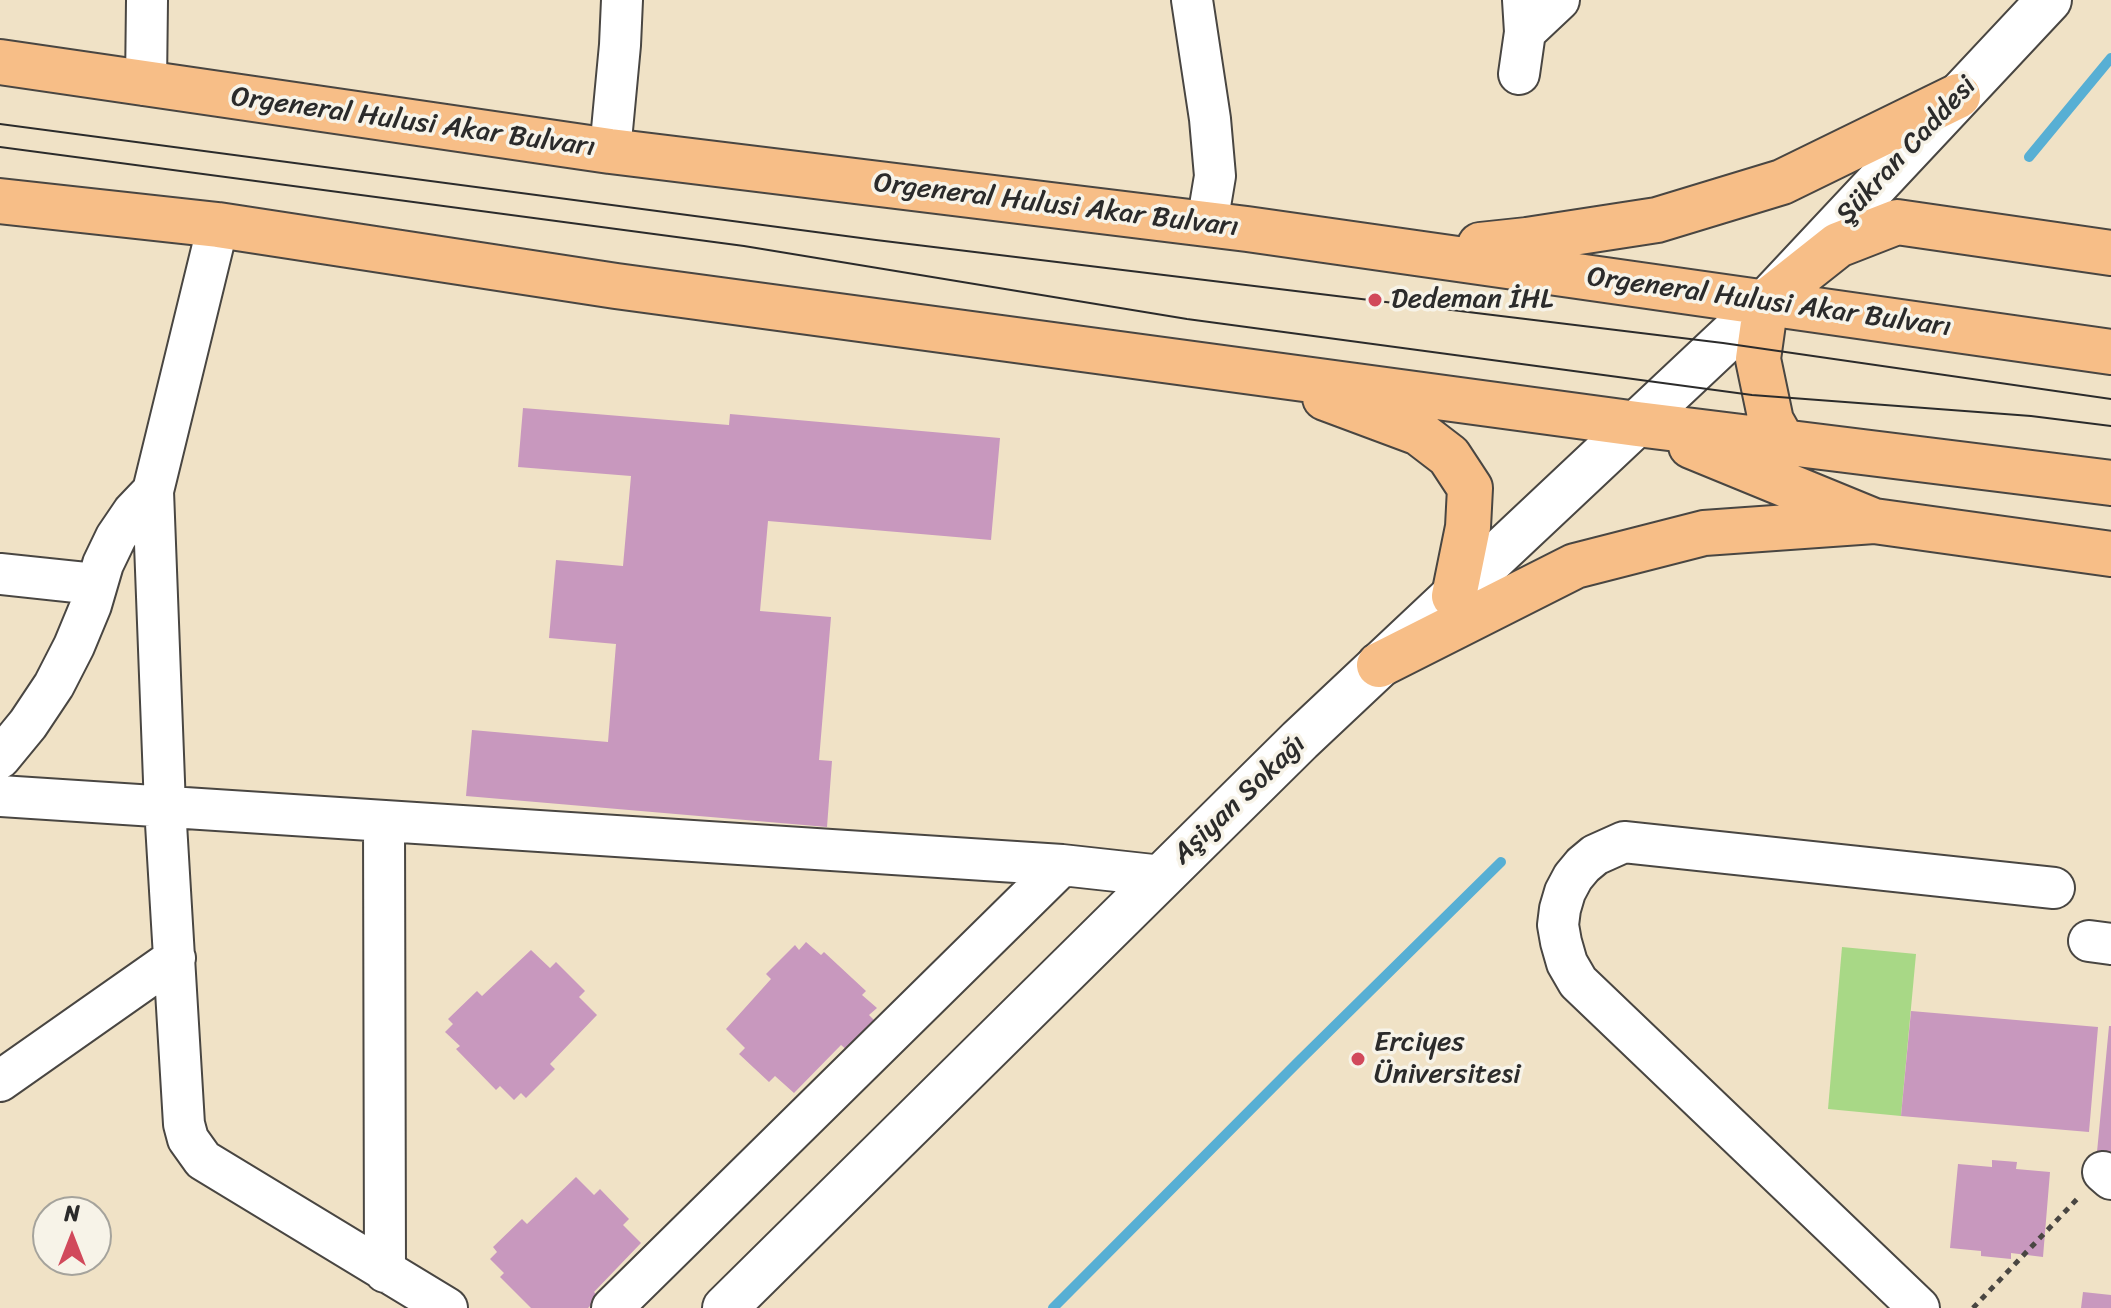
<!DOCTYPE html>
<meta charset="utf-8">
<style>
body{margin:0}
#map{position:relative;width:2111px;height:1308px;overflow:hidden;background:#f0e2c6;font-family:Sriracha,sans-serif}
canvas{display:block}
.north{position:absolute;left:32px;top:1196px;width:80px;height:80px;box-sizing:border-box;background:#f7f3e8;border:2px solid #a5a39c;border-radius:50%;rotate:0deg;font-size:22px;font-weight:700;line-height:32px;text-align:center;color:#2b2b2b}
.north::after{content:'';display:block;margin:auto;width:28px;height:36px;background:#d1495b;clip-path:polygon(50% 0,100% 100%,50% 72%,0 100%)}
</style>
<div id="map">
<canvas width="2111" height="1308"></canvas>
<div class="north">N</div>
</div>
<script>
const context = document.querySelector('canvas').getContext('2d');
context.lineJoin = 'round';
function fill(path, color) {
  context.fillStyle = color;
  context.fill(path, 'evenodd');
}
function poly(rows) {
  const path = new Path2D();
  for (const r of rows) {
    path.moveTo(r[0], r[1]);
    for (let i = 2; i < r.length; i += 2) path.lineTo(r[i], r[i + 1]);
  }
  return path;
}
function strokePath(path, color, width, dash) {
  context.strokeStyle = color;
  context.lineWidth = width;
  context.lineCap = dash ? 'butt' : 'round';
  context.setLineDash(dash || []);
  context.stroke(path);
}
function label(font, color, halo, rows, align = 'center') {
  context.font = font + ' Sriracha,sans-serif';
  context.lineWidth = 7;
  context.setLineDash([]);
  context.textBaseline = 'middle';
  context.strokeStyle = halo;
  context.fillStyle = color;
  for (const [text, x, y, turn = 0] of rows) {
    context.save();
    context.translate(x, y);
    context.rotate((+turn || 0) * Math.PI / 180);
    context.textAlign = isNaN(turn) ? turn : align;
    if (halo) context.strokeText(text, 0, 0);
    context.fillText(text, 0, 0);
    context.restore();
  }
}
fill(poly([
 [1842,947,1916,954,1901,1116,1828,1109]
]), '#a8d886');
strokePath(poly([
 [2029,157,2111,58],
 [1053,1308,1299,1061,1501,862]
]), '#57afd4', 10);
fill(poly([
 [523,408,729,425,730,414,1000,438,991,540,768,521,760,611,831,617,819,760,832,761,827,827,466,796,472,730,608,742,616,644,549,638,556,560,623,566,631,476,518,467],
 [806,942,821,955,824,952,866,991,862,995,877,1008,869,1015,874,1020,847,1050,841,1045,794,1093,775,1076,769,1082,739,1054,745,1048,726,1029,771,979,766,974,795,945,799,950],
 [531,950,550,968,556,962,585,991,579,997,597,1015,550,1064,555,1069,526,1098,521,1093,514,1100,500,1086,496,1090,456,1049,460,1046,445,1032,453,1024,448,1019,477,991,482,996],
 [1911,1011,2098,1027,2089,1132,1901,1116],
 [2109,1026,2111,1026,2111,1153,2097,1152],
 [1992,1160,2017,1162,2016,1169,2050,1172,2043,1257,2011,1253,2011,1259,1981,1256,1981,1251,1950,1248,1958,1164,1992,1167],
 [576,1177,594,1195,600,1189,629,1219,623,1225,641,1243,594,1292,599,1297,588,1308,531,1308,500,1277,504,1273,490,1259,497,1252,493,1247,522,1219,527,1224],
 [2083,1292,2111,1295,2111,1308,2081,1308]
]), '#c898be');
const minor = poly([
 [1192,0,1210,119,1215,176,1207,224],
 [1525,32,1559,0],
 [1519,74,1525,32,1523,0],
 [146,85,147,0],
 [610,151,620,45,622,0],
 [218,225,153,491,165,807,184,1124,188,1139,203,1160,447,1308],
 [0,574,95,584],
 [0,758,28,724,54,685,74,646,91,605,103,564,116,537,133,512,153,491],
 [0,796,1062,865,1162,876],
 [384,821,385,1272],
 [2089,941,2111,944],
 [0,1081,175,958],
 [2103,1172,2111,1179],
 [612,1308,1062,865],
 [1919,1308,1578,982,1567,963,1561,942,1558,925,1560,909,1565,892,1573,877,1583,865,1595,855,1624,842,2054,888]
]);
const tertiary = poly([
 [725,1308,1300,740,1766,302,2049,0]
]);
const primary = poly([
 [0,62,610,151,1247,229,2111,352],
 [0,201,218,225,616,286,1637,424,2111,483],
 [1480,245,1527,240,1657,220,1782,182,1958,96],
 [1325,398,1419,433,1449,456,1470,488,1468,527,1454,596],
 [1783,442,1771,421,1758,359,1766,302,1838,245,1897,222,2111,253],
 [1691,446,1874,521,2111,554],
 [1379,665,1575,566,1704,533,1874,521]
]);
strokePath(minor, '#494642', 44);
strokePath(tertiary, '#494642', 48);
strokePath(primary, '#494642', 48);
strokePath(poly([
 [1973,1308,2080,1196]
]), '#494642', 5, [6, 6]);
strokePath(minor, '#fff', 40);
strokePath(tertiary, '#fff', 44);
strokePath(primary, '#f7be87', 44);
strokePath(poly([
 [0,124,876,240,1723,343,2111,399],
 [0,147,744,246,1187,319,1752,395,2031,416,2111,426]
]), '#2b2b2b', 2);
for (const [x, y, r, color] of [
 [1375,300,8,"#d1495b"],
 [1358,1059,8,"#d1495b"]
]) {
  const dot = new Path2D();
  dot.arc(x, y, r, 0, 2 * Math.PI);
  context.fillStyle = color;
  context.fill(dot);
  strokePath(dot, '#f7f3e8', 3);
}
label('28px', '#2b2b2b', '#f7f3e8', [
 ["Orgeneral Hulusi Akar Bulvarı",413,123,8],
 ["Şükran Caddesi",1907,151,-47],
 ["Orgeneral Hulusi Akar Bulvarı",1056,206,7],
 ["Orgeneral Hulusi Akar Bulvarı",1769,303,8],
 ["Aşiyan Sokağı",1240,800,-44]
]);
label('28px', '#2b2b2b', '#f7f3e8', [
 ["Dedeman İHL",1391,300],
 ["Erciyes",1374,1043],
 ["Üniversitesi",1374,1075]
], 'left');
</script>
